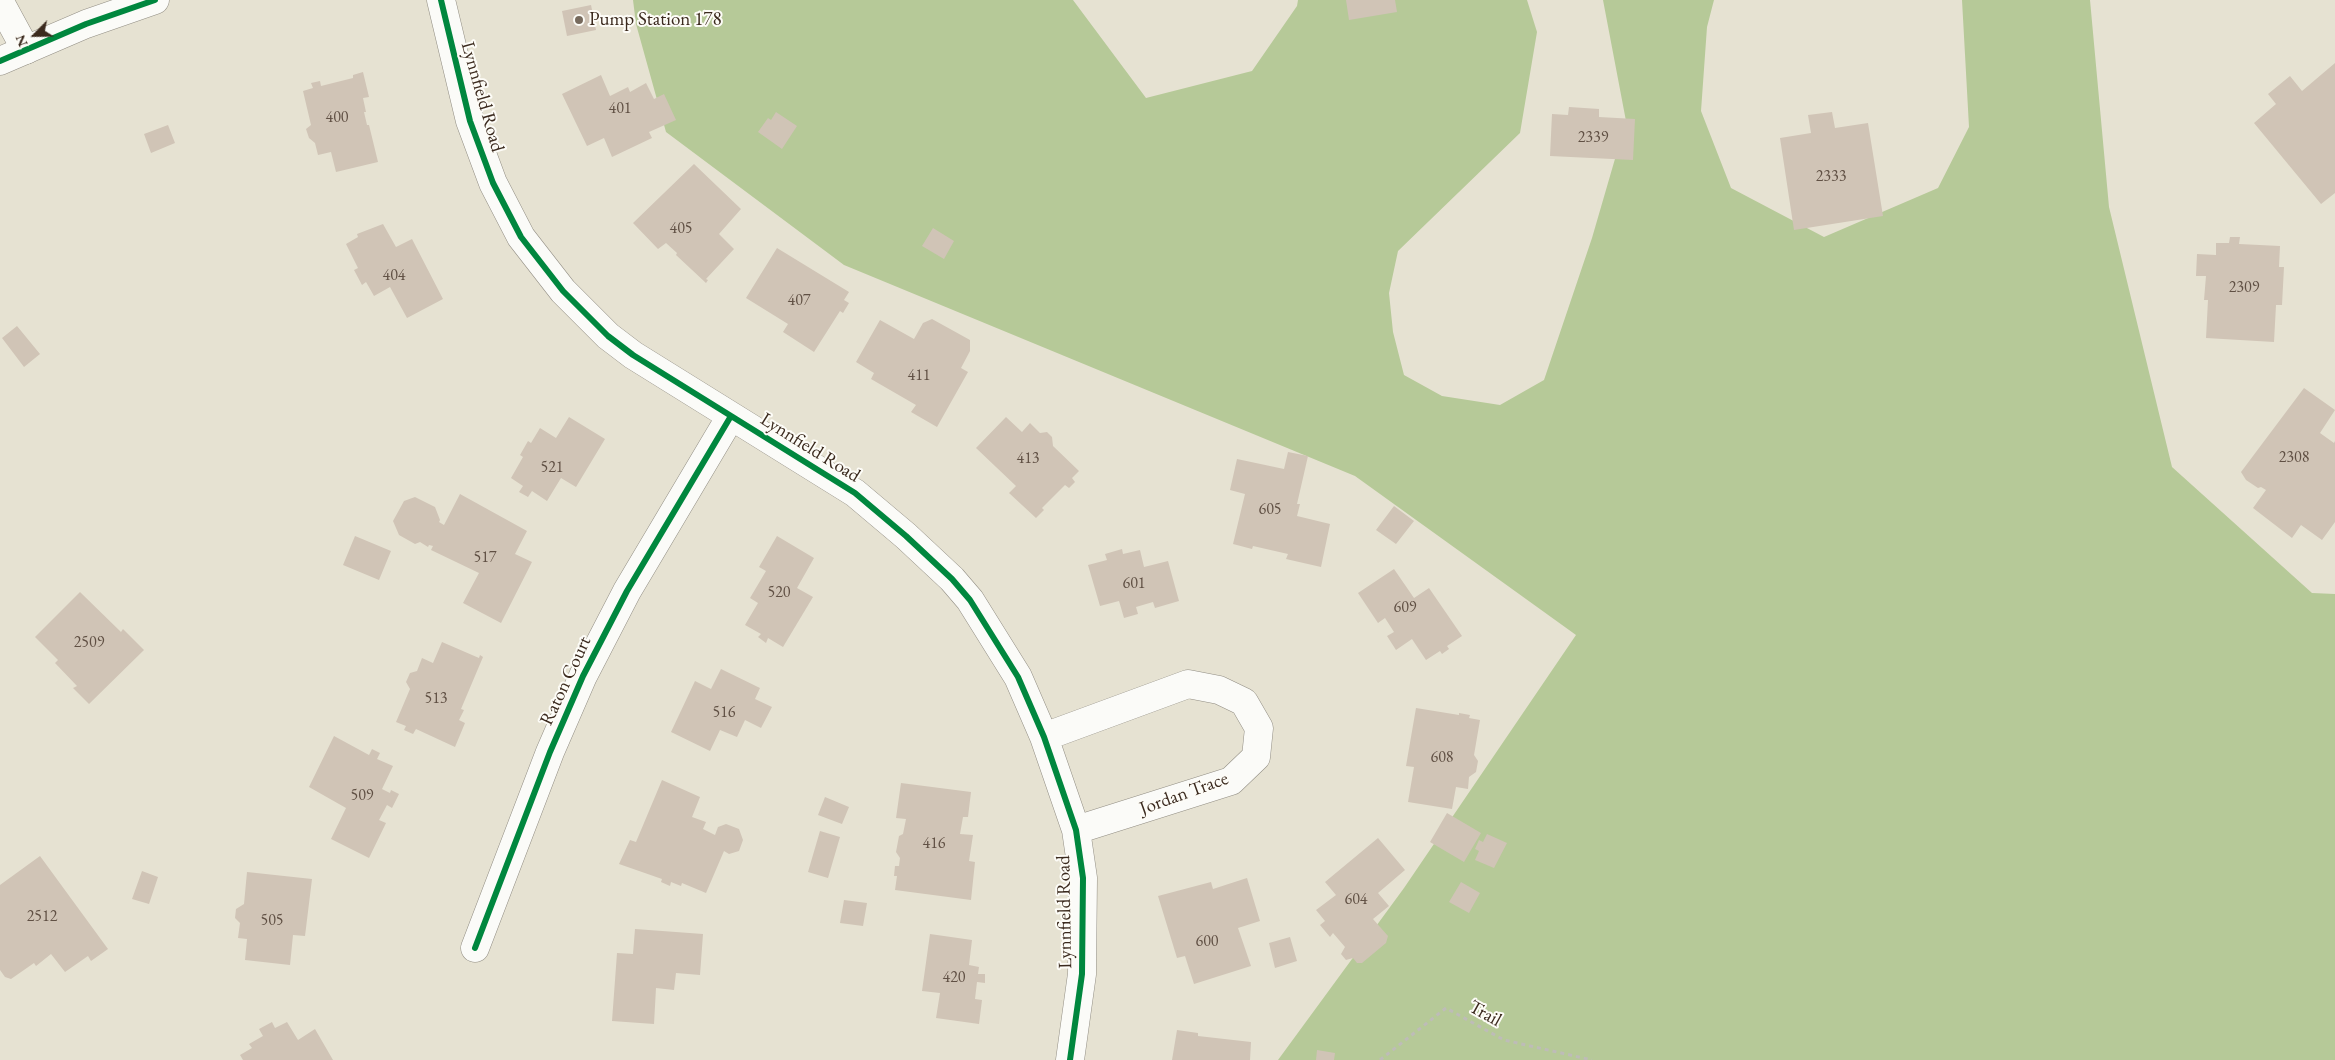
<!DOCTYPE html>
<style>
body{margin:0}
#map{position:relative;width:2335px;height:1060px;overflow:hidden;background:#e6e2d2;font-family:"EB Garamond",serif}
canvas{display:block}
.north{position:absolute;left:10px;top:10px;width:50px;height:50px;-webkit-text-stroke:4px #fdfcf7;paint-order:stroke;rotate:247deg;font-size:14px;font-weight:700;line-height:20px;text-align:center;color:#3b2a1e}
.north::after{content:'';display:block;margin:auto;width:18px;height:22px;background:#3b2a1e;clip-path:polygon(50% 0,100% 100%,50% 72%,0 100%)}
</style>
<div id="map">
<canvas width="2335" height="1060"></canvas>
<div class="north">N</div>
</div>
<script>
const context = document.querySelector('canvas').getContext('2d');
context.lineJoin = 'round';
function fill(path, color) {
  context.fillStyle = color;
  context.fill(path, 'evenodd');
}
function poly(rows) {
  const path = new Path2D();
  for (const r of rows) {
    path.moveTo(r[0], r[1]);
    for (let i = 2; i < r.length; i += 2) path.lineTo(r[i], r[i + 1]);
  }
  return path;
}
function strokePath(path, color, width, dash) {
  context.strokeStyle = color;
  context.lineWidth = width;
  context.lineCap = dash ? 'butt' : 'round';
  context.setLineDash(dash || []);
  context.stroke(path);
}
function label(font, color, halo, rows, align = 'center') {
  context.font = font + ' "EB Garamond",serif';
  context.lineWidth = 4;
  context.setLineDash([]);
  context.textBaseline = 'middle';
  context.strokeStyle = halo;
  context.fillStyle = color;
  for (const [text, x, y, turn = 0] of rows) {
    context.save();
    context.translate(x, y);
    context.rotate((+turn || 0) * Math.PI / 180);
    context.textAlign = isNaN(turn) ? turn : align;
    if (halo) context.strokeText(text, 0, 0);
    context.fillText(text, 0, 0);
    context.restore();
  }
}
fill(poly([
 [633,0,1073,0,1146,98,1252,71,1297,6,1298,0,1527,0,1537,32,1520,133,1398,251,1389,293,1393,332,1404,375,1442,396,1500,405,1544,380,1592,238,1626,121,1603,0,1714,0,1707,27,1701,111,1731,188,1824,237,1938,188,1969,127,1962,0,2090,0,2109,207,2172,467,2312,593,2335,594,2335,1060,1278,1060,1404,888,1576,635,1355,476,844,265,666,132,636,24]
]), '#b6c998');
fill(poly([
 [1346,0,1395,0,1397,12,1349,20],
 [591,5,596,30,567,36,562,11],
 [2335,63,2335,193,2321,204,2254,123,2276,104,2268,94,2290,76,2302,91],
 [363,72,369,97,363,98,366,112,364,112,367,125,369,125,378,162,336,172,331,152,318,155,315,143,309,138,306,129,311,125,303,91,313,88,311,83,320,81,321,86,353,78,353,75],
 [601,75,610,96,628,87,630,92,646,83,654,99,664,94,676,120,649,132,652,138,612,157,604,138,587,146,562,94],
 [1569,107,1599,109,1599,117,1635,119,1633,160,1550,156,1552,114,1568,115],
 [776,112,797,126,782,149,758,132,768,118,771,120],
 [1832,112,1835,128,1868,123,1883,216,1794,230,1780,138,1811,133,1808,115],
 [168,125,175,143,151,153,144,134],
 [694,164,741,209,719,234,734,249,706,279,708,280,706,283,676,255,677,253,666,243,658,249,633,223],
 [383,224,396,247,412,239,443,299,407,318,390,287,374,296,366,282,362,285,354,270,358,268,346,244,358,237,357,234],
 [933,228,954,241,944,259,922,246],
 [2230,237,2240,237,2239,244,2280,246,2279,267,2284,267,2282,305,2276,305,2274,342,2206,338,2208,300,2204,300,2206,276,2196,276,2197,254,2216,255,2216,243,2229,243],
 [777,248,849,292,844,300,849,303,843,313,840,311,814,352,783,332,788,324,746,298],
 [932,319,970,340,970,351,961,368,968,372,937,427,911,412,916,405,871,379,874,373,856,362,880,320,914,339,923,323],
 [17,326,40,354,24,367,2,338],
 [2304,388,2335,410,2320,433,2334,443,2335,441,2335,522,2322,540,2301,525,2292,538,2253,508,2266,490,2261,487,2258,488,2246,480,2241,472],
 [569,417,605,439,576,487,561,478,547,501,532,491,528,497,519,492,523,486,511,478,523,457,520,455,528,441,531,443,540,428,556,438],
 [1006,417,1022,432,1030,423,1040,433,1047,432,1052,437,1053,446,1079,471,1072,478,1075,482,1069,488,1065,485,1042,508,1044,510,1036,518,1009,493,1016,486,976,448],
 [1288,452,1308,456,1297,504,1300,504,1297,516,1330,524,1321,567,1286,559,1288,554,1253,546,1252,549,1233,544,1245,494,1230,490,1237,459,1284,469],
 [460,494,527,531,515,554,532,562,501,623,463,603,479,573,431,550,433,546,429,545,428,547,420,542,415,544,399,535,393,521,404,501,415,497,435,507,440,520,439,522,444,525],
 [1394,506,1414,521,1396,544,1376,530],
 [355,536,391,551,379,580,343,565],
 [777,536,814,558,797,588,813,597,783,647,768,638,766,643,758,637,761,634,745,625,758,603,750,598,766,571,759,567],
 [1122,549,1123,554,1140,550,1144,567,1168,561,1179,601,1155,608,1153,602,1136,607,1138,614,1124,618,1119,601,1100,606,1088,565,1107,560,1105,554],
 [1394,569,1414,598,1429,588,1462,636,1447,646,1449,649,1442,654,1440,651,1426,660,1412,639,1396,650,1387,636,1394,632,1385,618,1378,623,1358,593],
 [80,592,121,632,123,629,144,650,89,704,73,688,77,686,55,663,58,660,35,637],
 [442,642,479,658,480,655,483,657,461,709,464,710,459,720,465,723,455,747,416,729,413,734,404,730,406,726,396,722,410,689,406,682,410,673,417,671,422,658,433,663],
 [721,669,760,688,755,699,772,707,761,728,745,720,737,737,720,730,710,751,671,732,695,681,711,689],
 [1416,708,1459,715,1459,713,1470,715,1469,718,1480,720,1474,755,1478,761,1476,772,1469,777,1468,789,1456,787,1452,809,1408,802,1414,767,1406,766],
 [334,736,369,755,372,749,380,753,377,759,393,766,382,789,390,793,391,790,399,794,392,808,387,805,379,820,386,823,369,858,331,839,346,808,309,787],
 [662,780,700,797,692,817,706,822,703,829,715,835,718,827,726,824,739,829,743,840,739,851,729,854,724,851,706,893,682,883,681,886,671,882,670,886,661,882,662,879,619,864,630,840,636,842],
 [901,783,971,792,968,817,963,817,960,834,973,835,969,861,975,862,971,900,895,890,897,876,894,876,895,866,899,866,900,858,896,852,899,836,903,834,906,819,896,818],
 [825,797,849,807,842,824,818,815],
 [1447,813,1481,833,1464,862,1430,842],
 [820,831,840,837,828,878,808,872],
 [1487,834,1507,843,1494,868,1475,860,1479,851,1475,849,1479,840,1483,842],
 [1378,838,1405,870,1378,893,1389,906,1373,919,1388,936,1386,943,1362,963,1357,963,1353,958,1346,960,1341,954,1345,947,1333,933,1330,937,1320,925,1325,921,1316,910,1336,895,1325,882],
 [40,856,108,949,91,961,88,956,65,972,51,954,36,966,34,963,11,979,5,977,0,970,0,885],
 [142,871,158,877,149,904,132,899],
 [247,872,312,879,305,936,293,935,290,965,245,960,247,939,238,938,240,923,235,918,236,909,244,904],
 [1247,878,1260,921,1238,928,1251,966,1194,984,1185,956,1177,958,1158,896,1211,882,1213,889],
 [1461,882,1480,893,1469,913,1449,902],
 [844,900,867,903,863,926,840,923],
 [635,929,703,934,700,975,676,973,674,990,656,988,654,1024,612,1021,617,953,633,954],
 [930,934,972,940,969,965,979,967,978,974,985,974,985,983,977,982,975,999,982,1000,979,1024,936,1018,940,993,922,991],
 [1290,937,1297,961,1275,968,1269,943],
 [272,1022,275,1028,287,1022,298,1040,315,1029,333,1060,243,1060,240,1055,252,1048,249,1044,263,1036,259,1029],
 [1177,1030,1198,1033,1198,1036,1251,1042,1250,1060,1172,1060],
 [1317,1050,1335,1053,1334,1060,1316,1060]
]), '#d0c4b6');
const minor = poly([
 [441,0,470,121,493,183,521,237,563,291,608,336,633,355,855,493,906,536,952,579,970,600,1018,677,1044,737,1076,830,1083,878,1082,974,1070,1060],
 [0,2,26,50],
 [1044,737,1188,684,1219,690,1244,702,1259,728,1256,757,1231,781,1076,830],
 [475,948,550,752,583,676,627,591,731,416]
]);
const tertiary = poly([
 [0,61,86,24,155,0]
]);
strokePath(minor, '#918d83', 29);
strokePath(tertiary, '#918d83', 29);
strokePath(poly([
 [1380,1060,1446,1008,1504,1040,1592,1060]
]), '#bebcb8', 3, [4, 4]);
strokePath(minor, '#fbfbf8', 28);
strokePath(tertiary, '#fbfbf8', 28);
strokePath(poly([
 [441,0,470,121,493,183,521,237,563,291,608,336,633,355,855,493,906,536,952,579,970,600,1018,677,1044,737,1076,830,1083,878,1082,974,1070,1060],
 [0,61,86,24,155,0],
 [475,948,550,752,583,676,627,591,731,416]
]), '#00873e', 6);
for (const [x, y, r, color] of [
 [579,20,5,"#776a5d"]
]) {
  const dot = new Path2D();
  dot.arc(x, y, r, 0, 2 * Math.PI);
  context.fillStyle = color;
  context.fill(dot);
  strokePath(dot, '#fdfcf7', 2);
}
label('16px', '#605044', null, [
 ["401",620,109],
 ["400",337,118],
 ["2339",1593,138],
 ["2333",1831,177],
 ["405",681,229],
 ["404",394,276],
 ["2309",2244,288],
 ["407",799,301],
 ["411",919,376],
 ["2308",2294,458],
 ["413",1028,459],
 ["521",552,468],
 ["605",1270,510],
 ["517",485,558],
 ["601",1134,584],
 ["520",779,593],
 ["609",1405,608],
 ["2509",89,643],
 ["513",436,699],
 ["516",724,713],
 ["608",1442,758],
 ["509",362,796],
 ["416",934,844],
 ["604",1356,900],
 ["2512",42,917],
 ["505",272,921],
 ["600",1207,942],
 ["420",954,978]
]);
label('19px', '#3b2a1e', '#fdfcf7', [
 ["Pump Station 178",589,20]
], 'left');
label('19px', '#3b2a1e', '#fdfcf7', [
 ["Lynnfield Road",482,97,74],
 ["Lynnfield Road",810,448,32],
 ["Raton Court",566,681,-65],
 ["Jordan Trace",1184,794,-20],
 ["Lynnfield Road",1065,912,-91],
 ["Trail",1485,1014,29]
]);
</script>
